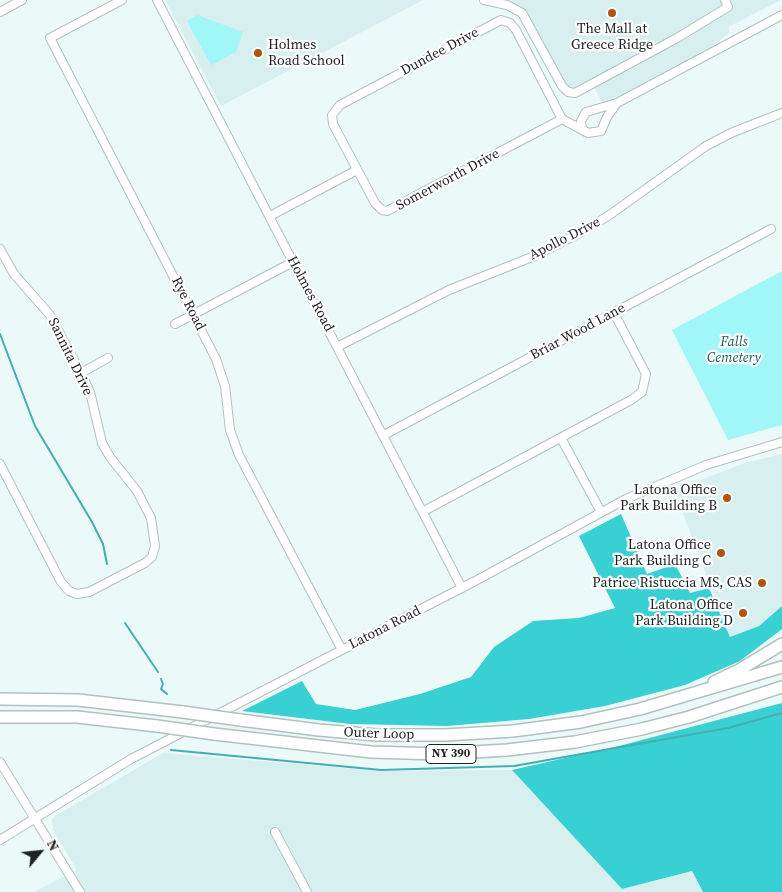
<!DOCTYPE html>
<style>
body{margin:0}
#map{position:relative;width:782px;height:892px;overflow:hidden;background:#ebf9f9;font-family:"Source Serif 4",serif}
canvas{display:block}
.north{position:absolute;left:15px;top:827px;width:50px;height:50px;-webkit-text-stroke:4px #fff;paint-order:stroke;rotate:62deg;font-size:14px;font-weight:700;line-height:20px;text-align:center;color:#1d2222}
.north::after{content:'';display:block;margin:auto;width:18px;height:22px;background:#1d2222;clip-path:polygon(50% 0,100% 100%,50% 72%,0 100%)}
</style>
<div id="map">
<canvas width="782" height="892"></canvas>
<div class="north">N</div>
</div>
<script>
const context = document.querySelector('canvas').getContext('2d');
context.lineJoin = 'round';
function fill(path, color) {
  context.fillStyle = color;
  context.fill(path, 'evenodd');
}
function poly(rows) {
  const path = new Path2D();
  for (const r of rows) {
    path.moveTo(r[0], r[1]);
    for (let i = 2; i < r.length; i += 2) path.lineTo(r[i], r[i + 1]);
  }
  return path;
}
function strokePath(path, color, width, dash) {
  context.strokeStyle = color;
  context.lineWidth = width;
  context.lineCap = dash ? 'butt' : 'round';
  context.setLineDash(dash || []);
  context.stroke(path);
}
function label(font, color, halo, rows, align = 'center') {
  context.font = font + ' "Source Serif 4",serif';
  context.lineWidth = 4.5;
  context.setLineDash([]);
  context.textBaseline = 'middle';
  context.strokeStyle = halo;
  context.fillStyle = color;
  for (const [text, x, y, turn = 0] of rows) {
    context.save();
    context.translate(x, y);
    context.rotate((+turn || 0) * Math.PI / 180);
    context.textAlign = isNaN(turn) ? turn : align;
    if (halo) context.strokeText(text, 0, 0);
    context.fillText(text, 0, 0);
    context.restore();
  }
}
fill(poly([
 [165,0,423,0,221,106],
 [504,0,781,0,728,27,730,32,706,51,603,104,590,80,571,89,566,86,523,9,511,1],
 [782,454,782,606,759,626,730,637,674,490,745,463],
 [163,753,380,771,512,770,622,889,692,871,703,892,34,892,77,870,53,830,52,820,55,816]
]), '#d7efef');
fill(poly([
 [197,15,243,32,236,52,211,65,187,21],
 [782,271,782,425,728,440,672,330]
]), '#a1f6f7');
fill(poly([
 [621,514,647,574,675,564,690,593,709,588,730,637,759,626,782,606,782,629,740,661,685,685,605,706,529,719,447,726,350,724,242,711,302,681,316,704,355,710,420,694,471,677,494,647,533,621,579,618,615,608,579,536],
 [782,703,782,892,703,892,692,871,622,889,512,770,623,745]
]), '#39d0d3');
strokePath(poly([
 [0,334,35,426,92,522,103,544,107,564],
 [125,623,158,672],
 [161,679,163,684,161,689,167,694],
 [171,750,381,770,514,766,728,728,782,713]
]), '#43afb1', 2);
const minor = poly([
 [122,0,50,38,216,359,225,386,230,430,239,455,342,650],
 [157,0,462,588],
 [484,0,507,5,522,13,562,86,568,92,575,93,677,38,728,7,725,0],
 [0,12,22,0],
 [617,103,607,117,601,131,588,133,582,129,581,121,586,112,617,103,782,15],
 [562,119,516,30,510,23,501,20,340,105,332,115,333,124,375,203,382,210,387,211,562,119,588,133],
 [270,216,357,170],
 [0,249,14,274,50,315,81,373,90,392,102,443,110,457,137,491,151,518,155,546,152,557,145,563,89,592,77,594,69,591,61,582,0,464],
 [175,324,293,262],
 [337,347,449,290,532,257,576,235,608,216,706,146,731,133,782,113],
 [81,373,108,358],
 [384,435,771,229],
 [561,438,601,512],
 [424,511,631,400,642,392,646,374,614,313],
 [0,762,80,892],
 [275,832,307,892],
 [0,840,131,759,479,579,626,499,706,465,782,442]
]);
const highway = poly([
 [714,682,739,670,782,644],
 [0,699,78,700,183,712],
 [0,717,77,717,157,726],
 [240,720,319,730,377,735,445,735,513,731,581,722,640,709,782,667],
 [214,734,371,752,439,754,507,750,575,742,642,729,689,717,782,687]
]);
strokePath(minor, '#b2c0c0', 10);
strokePath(highway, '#b2c0c0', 14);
strokePath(minor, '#fff', 8);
strokePath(highway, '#fff', 11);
const highwayBridge = poly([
 [183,712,240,720],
 [157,726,214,734]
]);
strokePath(highwayBridge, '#b2c0c0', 14, []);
strokePath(highwayBridge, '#fff', 11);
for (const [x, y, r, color] of [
 [612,13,5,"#b25112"],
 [258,53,5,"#b25112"],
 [727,498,5,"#b25112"],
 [721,553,5,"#b25112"],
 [762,583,5,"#b25112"],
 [743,613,5,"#b25112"]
]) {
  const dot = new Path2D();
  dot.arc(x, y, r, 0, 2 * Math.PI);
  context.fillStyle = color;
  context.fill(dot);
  strokePath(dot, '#fff', 2);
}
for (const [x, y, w] of [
 [451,754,50]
]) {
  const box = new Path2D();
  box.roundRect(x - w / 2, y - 9.5, w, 19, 4);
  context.fillStyle = '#fff';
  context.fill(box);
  strokePath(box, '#1d2222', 1);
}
label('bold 12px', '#1d2222', null, [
 ["NY 390",451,754]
]);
label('14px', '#1d2222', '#fff', [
 ["The Mall at",612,29,"center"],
 ["Greece Ridge",612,45,"center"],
 ["Holmes",268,45,"left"],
 ["Road School",268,61,"left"],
 ["Latona Office",717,490],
 ["Park Building B",717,506],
 ["Latona Office",711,545],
 ["Park Building C",711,561],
 ["Patrice Ristuccia MS, CAS",752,583],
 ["Latona Office",733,605],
 ["Park Building D",733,621]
], 'right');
label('14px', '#1d2222', '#fff', [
 ["Dundee Drive",440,52,-28],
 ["Somerworth Drive",448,180,-28],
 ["Apollo Drive",565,239,-27],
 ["Holmes Road",310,294,62],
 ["Rye Road",188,304,63],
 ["Briar Wood Lane",578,332,-28],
 ["Sannita Drive",70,357,64],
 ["Latona Road",385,628,-27],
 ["Outer Loop",379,734,2]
]);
label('italic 14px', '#1c5859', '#fff', [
 ["Falls",734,342],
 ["Cemetery",734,358]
]);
</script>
